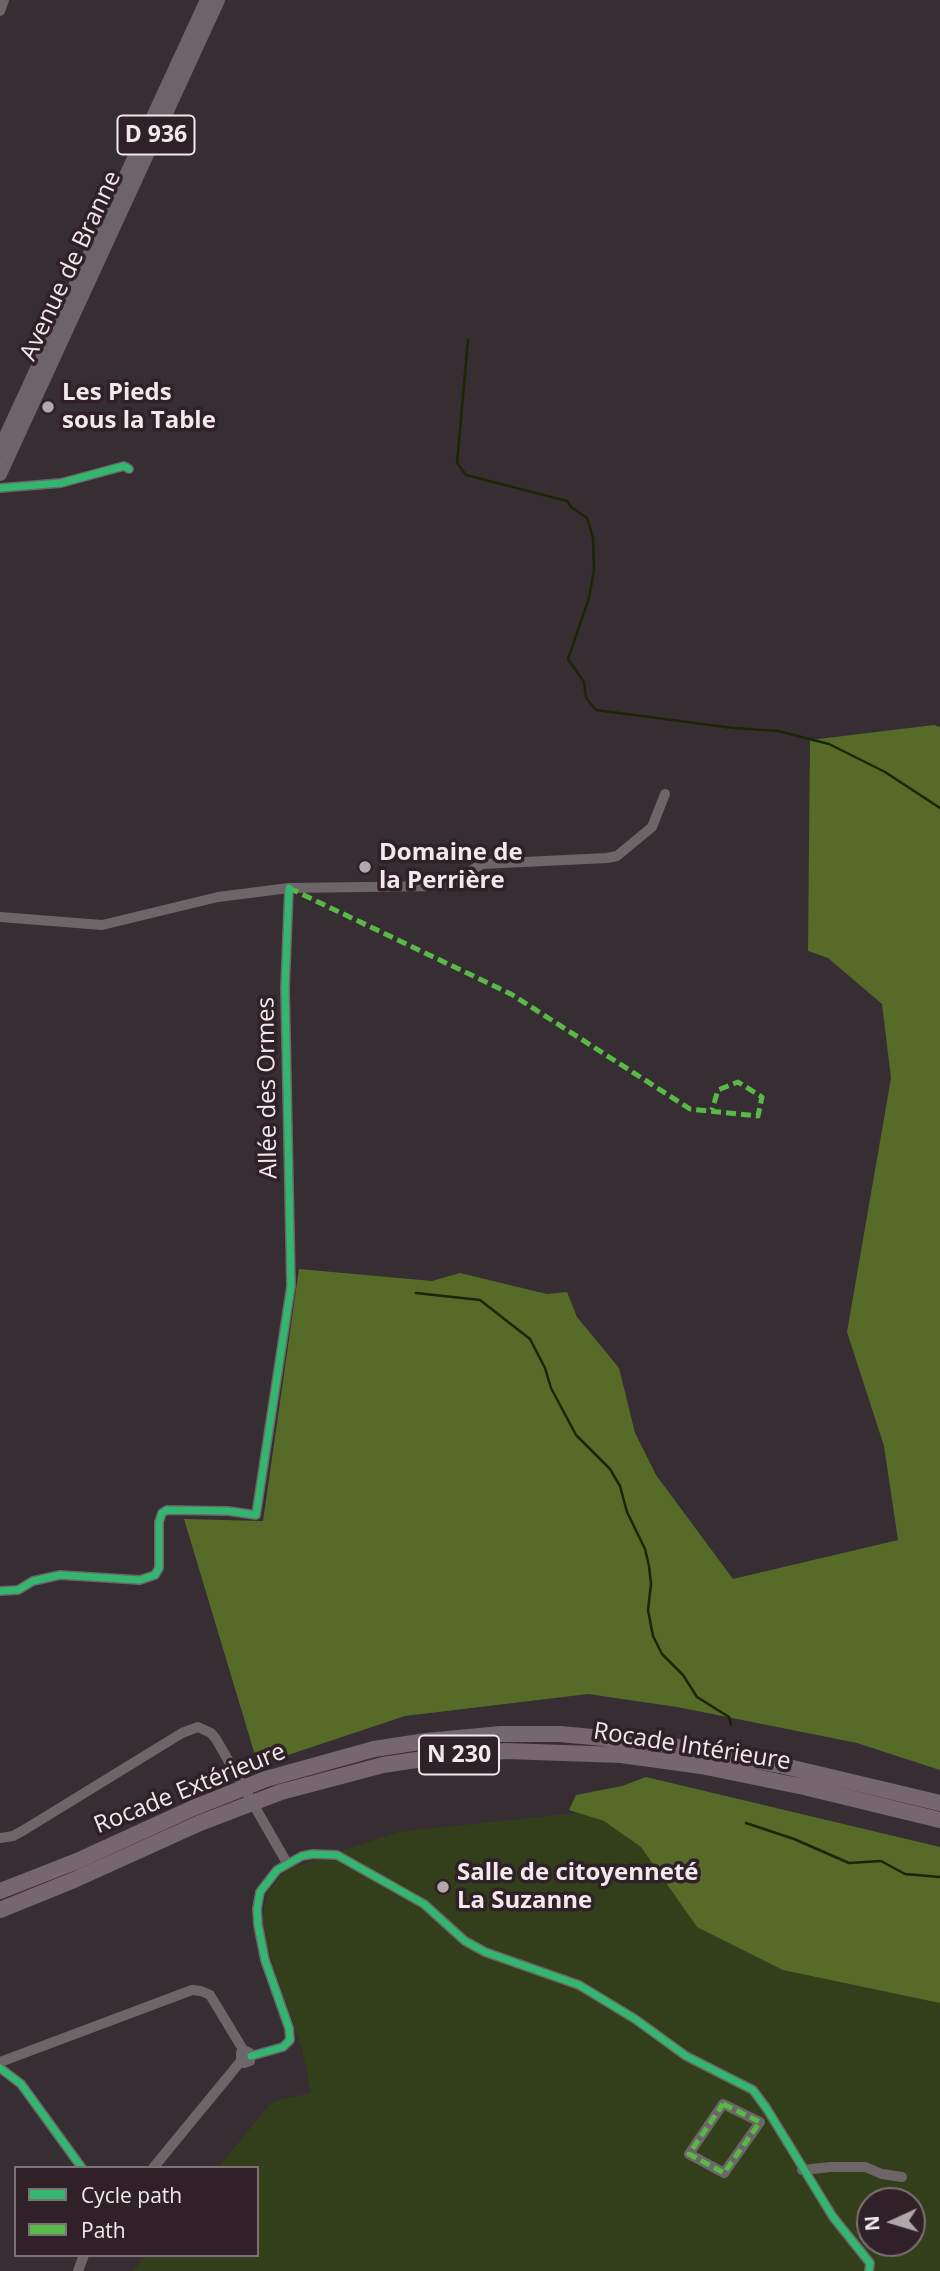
<!DOCTYPE html>
<meta charset="utf-8">
<style>
body{margin:0}
#map{position:relative;width:940px;height:2271px;overflow:hidden;background:#362e32;font-family:"Open Sans",sans-serif}
canvas{display:block}
.legend{position:absolute;left:14px;top:2166px;width:245px;height:91px;box-sizing:border-box;background:#2f2127;border:2px solid #7d7176;margin:0;padding:9px 12px;list-style:none;font-size:21px;color:#f3e9ed}
.legend li{display:flex;align-items:center;gap:14px;height:35px}
.legend b{width:35px;border:2px solid #7d7176}
.north{position:absolute;left:856px;top:2187px;width:70px;height:70px;box-sizing:border-box;background:#2f2127;border:2px solid #7d7176;border-radius:50%;rotate:266deg;font-size:19px;font-weight:700;line-height:28px;text-align:center;color:#f3e9ed}
.north::after{content:'';display:block;margin:auto;width:24px;height:32px;background:#b1a8ac;clip-path:polygon(50% 0,100% 100%,50% 72%,0 100%)}
</style>
<div id="map">
<canvas width="940" height="2271"></canvas>
<ul class="legend">
<li><b style="height:9px;background:#33b770"></b>Cycle path</li>
<li><b style="height:9px;background:#58b947"></b>Path</li>
</ul>
<div class="north">N</div>
</div>
<script>
const context = document.querySelector('canvas').getContext('2d');
context.lineJoin = 'round';
function fill(path, color) {
  context.fillStyle = color;
  context.fill(path, 'evenodd');
}
function poly(rows) {
  const path = new Path2D();
  for (const r of rows) {
    path.moveTo(r[0], r[1]);
    for (let i = 2; i < r.length; i += 2) path.lineTo(r[i], r[i + 1]);
  }
  return path;
}
function strokePath(path, color, width, dash) {
  context.strokeStyle = color;
  context.lineWidth = width;
  context.lineCap = dash ? 'butt' : 'round';
  context.setLineDash(dash || []);
  context.stroke(path);
}
function label(font, color, halo, rows, align = 'center') {
  context.font = font + ' "Open Sans",sans-serif';
  context.lineWidth = 7;
  context.setLineDash([]);
  context.textBaseline = 'middle';
  context.strokeStyle = halo;
  context.fillStyle = color;
  for (const [text, x, y, turn = 0] of rows) {
    context.save();
    context.translate(x, y);
    context.rotate((+turn || 0) * Math.PI / 180);
    context.textAlign = isNaN(turn) ? turn : align;
    if (halo) context.strokeText(text, 0, 0);
    context.fillText(text, 0, 0);
    context.restore();
  }
}
fill(poly([
 [585,1812,940,1880,940,2271,133,2271,146,2255,257,2255,257,2168,218,2168,269,2105,278,2100,311,2093,302,2049,265,1941,262,1917,268,1892,281,1875,291,1868,398,1832],
 [870,2201,912,2201,912,2243,870,2243]
]), '#333f1b');
fill(poly([
 [934,725,940,727,940,1770,857,1743,677,1707,588,1694,405,1716,258,1765,184,1519,263,1521,299,1269,432,1281,460,1273,547,1294,567,1292,577,1317,619,1368,635,1433,656,1475,733,1579,898,1540,884,1446,847,1332,891,1078,882,1004,828,958,808,951,810,740],
 [646,1777,940,1847,940,2003,783,1970,697,1927,641,1847,604,1821,569,1810,576,1795,622,1786]
]), '#566b28');
strokePath(poly([
 [468,340,457,463,466,475,567,501,571,507,587,518,593,538,594,570,589,598,568,659,584,682,586,698,596,710,733,728,778,731,829,744,885,772,940,808],
 [416,1293,480,1300,530,1339,545,1368,551,1388,576,1435,610,1469,620,1486,627,1512,645,1549,649,1566,651,1584,648,1610,653,1636,662,1654,683,1675,697,1697,729,1717,731,1725],
 [746,1823,794,1839,849,1863,881,1861,905,1874,940,1877]
]), '#1c2604', 2.5);
strokePath(poly([
 [0,11,4,0],
 [0,488,61,483,124,466,129,469],
 [0,917,102,925,218,897,289,888,440,886,454,881,482,864,607,858,617,856,652,827,665,794],
 [0,1591,18,1590,33,1581,60,1575,140,1580,155,1575,159,1568,159,1522,162,1513,167,1510,228,1511,256,1515,291,1286,285,988,289,888],
 [0,1838,13,1836,24,1830,182,1733,198,1727,211,1733,216,1739,287,1863],
 [251,2056,283,2047,290,2040,289,2028,265,1960,258,1925,257,1909,260,1892,277,1870,302,1856,313,1854,337,1855,424,1904,465,1941,485,1952,579,1985,635,2019,686,2056,753,2090,767,2109,833,2217,870,2263,869,2271],
 [0,2062,192,1990,201,1991,210,1995,244,2051],
 [0,2068,21,2084,82,2168],
 [723,2104,760,2122,724,2173,689,2154,723,2104],
 [153,2168,241,2061,241,2053,246,2051,250,2053,250,2061,244,2063,241,2061],
 [802,2170,831,2167,865,2167,882,2174,902,2177],
 [78,2271,84,2255]
]), '#6c6669', 10);
strokePath(poly([
 [0,449,207,0],
 [0,474,218,0]
]), '#6d6469', 14);
strokePath(poly([
 [0,1891,77,1861,193,1808,266,1779,374,1749,426,1741,501,1734,560,1734,657,1743,780,1765,940,1803],
 [0,1910,74,1880,200,1823,281,1792,383,1765,436,1757,506,1751,621,1755,701,1766,804,1787,940,1820]
]), '#76676e', 16);
strokePath(poly([
 [289,888,511,994,690,1109,758,1116,762,1097,738,1082,718,1090,712,1110],
 [723,2104,760,2122,724,2173,689,2154,723,2104]
]), '#58b947', 5, [10, 5]);
strokePath(poly([
 [0,488,61,483,124,466,129,469],
 [0,1591,18,1590,33,1581,60,1575,140,1580,155,1575,159,1568,159,1522,162,1513,167,1510,228,1511,256,1515,291,1286,285,988,289,888],
 [251,2056,283,2047,290,2040,289,2028,265,1960,258,1925,257,1909,260,1892,277,1870,302,1856,313,1854,337,1855,424,1904,465,1941,485,1952,579,1985,635,2019,686,2056,753,2090,767,2109,833,2217,870,2263,869,2271],
 [0,2068,21,2084,82,2168]
]), '#33b770', 7);
for (const [x, y, r, color] of [
 [48,407,7,"#b1a8ac"],
 [365,867,7,"#b1a8ac"],
 [443,1887,7,"#b1a8ac"]
]) {
  const dot = new Path2D();
  dot.arc(x, y, r, 0, 2 * Math.PI);
  context.fillStyle = color;
  context.fill(dot);
  strokePath(dot, '#2f2127', 2.5);
}
for (const [x, y, w] of [
 [156,135,77],
 [459,1755,80]
]) {
  const box = new Path2D();
  box.roundRect(x - w / 2, y - 19.5, w, 39, 5);
  context.fillStyle = '#2f2127';
  context.fill(box);
  strokePath(box, '#f3e9ed', 2);
}
label('bold 23px', '#f3e9ed', null, [
 ["D 936",156,135],
 ["N 230",459,1755]
]);
label('24px', '#f3e9ed', '#2f2127', [
 ["Avenue de Branne",71,266,-65],
 ["Allée des Ormes",268,1088,-91],
 ["Rocade Intérieure",692,1747,9],
 ["Rocade Extérieure",190,1789,-22]
]);
label('bold 24px', '#f3e9ed', '#2f2127', [
 ["Les Pieds",62,393],
 ["sous la Table",62,421],
 ["Domaine de",379,853],
 ["la Perrière",379,881],
 ["Salle de citoyenneté",457,1873],
 ["La Suzanne",457,1901]
], 'left');
</script>
